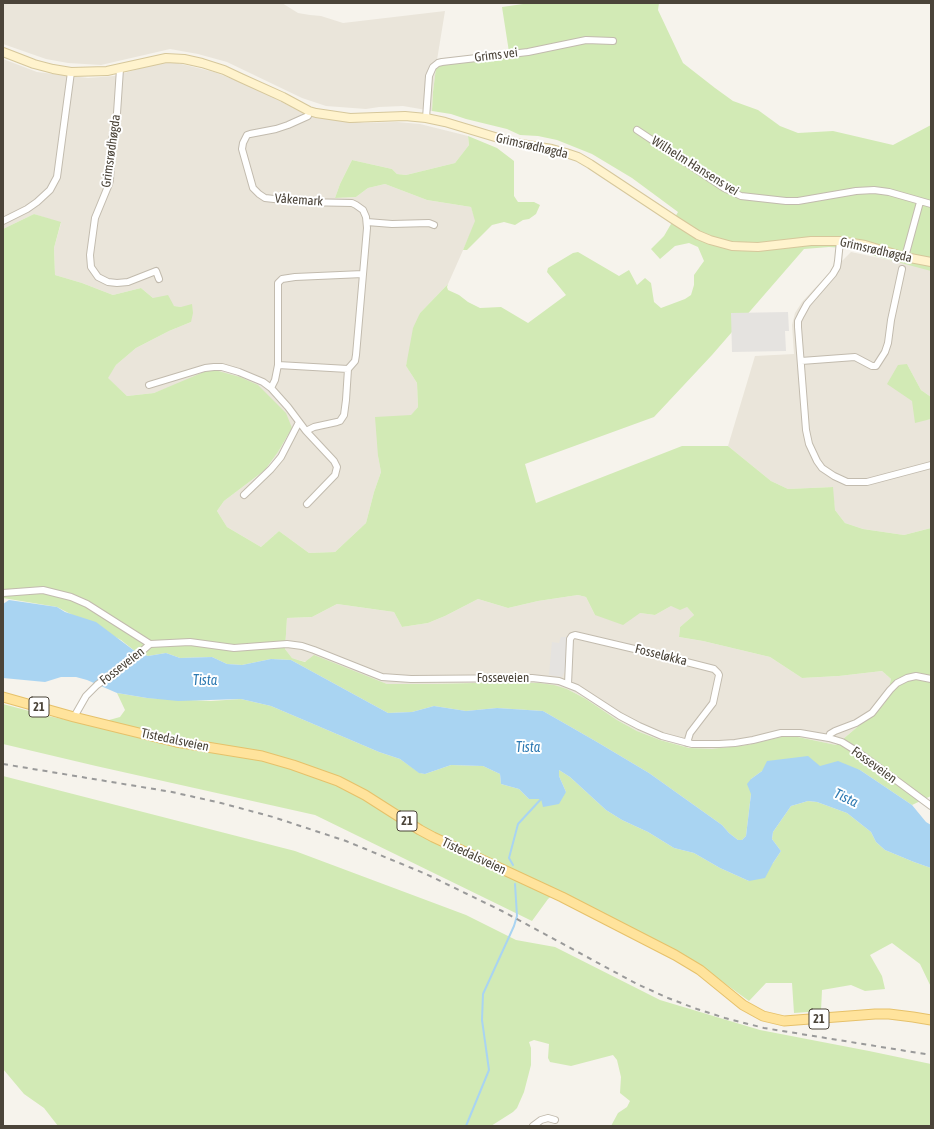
<!DOCTYPE html>
<meta charset="utf-8">
<style>
body{margin:0}
#map{position:relative;width:934px;height:1129px;overflow:hidden;background:#f6f3ec;font-family:"Asap Condensed",sans-serif}
canvas{display:block}
.frame{position:absolute;inset:0;border:4px solid #4b4439;pointer-events:none}
</style>
<div id="map">
<canvas width="934" height="1129"></canvas>
<div class="frame"></div>
</div>
<script>
const context = document.querySelector('canvas').getContext('2d');
context.lineJoin = 'round';
function fill(path, color) {
  context.fillStyle = color;
  context.fill(path, 'evenodd');
}
function poly(rows) {
  const path = new Path2D();
  for (const r of rows) {
    path.moveTo(r[0], r[1]);
    for (let i = 2; i < r.length; i += 2) path.lineTo(r[i], r[i + 1]);
  }
  return path;
}
function strokePath(path, color, width, dash) {
  context.strokeStyle = color;
  context.lineWidth = width;
  context.lineCap = dash ? 'butt' : 'round';
  context.setLineDash(dash || []);
  context.stroke(path);
}
function label(font, color, halo, rows, align = 'center') {
  context.font = font + ' "Asap Condensed",sans-serif';
  context.lineWidth = 4;
  context.setLineDash([]);
  context.textBaseline = 'middle';
  context.strokeStyle = halo;
  context.fillStyle = color;
  for (const [text, x, y, turn = 0] of rows) {
    context.save();
    context.translate(x, y);
    context.rotate((+turn || 0) * Math.PI / 180);
    context.textAlign = isNaN(turn) ? turn : align;
    if (halo) context.strokeText(text, 0, 0);
    context.fillText(text, 0, 0);
    context.restore();
  }
}
fill(poly([
 [3,3,282,3,298,13,310,15,321,16,343,23,445,11,437,60,433,92,432,111,403,106,379,107,366,109,326,106,302,98,227,62,198,54,170,49,101,65,68,63,46,59,3,44],
 [3,59,37,72,88,78,114,76,152,65,173,62,214,72,238,81,267,94,299,111,316,117,363,123,397,122,420,124,468,136,469,145,455,163,406,175,397,174,392,169,352,160,340,184,335,198,356,197,368,188,385,184,427,200,471,207,476,221,448,284,420,313,406,366,417,383,418,407,378,456,381,472,374,492,366,523,335,552,309,553,279,531,261,547,227,527,217,511,224,501,265,470,278,452,292,428,173,386,154,393,127,396,107,378,116,365,136,348,169,331,191,322,181,307,174,306,153,298,141,288,113,295,82,283,55,275,54,248,61,223,34,214,3,229],
 [851,252,931,269,931,397,921,390,907,364,912,401,926,420,931,419,931,528,904,535,863,529,845,523,835,510,832,487,788,489,771,481,728,446,755,356,794,354,792,325,795,313,802,302,813,290],
 [578,595,586,597,595,615,640,613,655,615,671,606,687,607,694,615,680,627,679,637,703,641,770,657,802,678,839,676,882,671,891,679,885,703,875,714,862,723,836,745,798,737,712,750,689,748,660,740,637,731,617,720,586,699,567,689,510,682,436,684,387,684,357,673,298,660,292,658,285,649,287,618,312,617,337,604,394,612,402,627,428,623,445,616,478,599,508,608,538,601]
]), '#eae5da');
fill(poly([
 [530,3,659,3,658,10,683,63,715,88,733,101,758,110,780,126,798,133,833,131,893,145,931,125,931,271,845,248,829,247,804,249,712,355,654,417,525,464,536,503,682,446,728,446,771,481,788,489,833,487,835,510,845,523,863,529,904,535,931,528,931,796,912,805,860,770,820,766,762,771,751,779,751,794,746,836,742,840,738,840,729,833,722,825,649,773,597,742,543,711,497,708,466,711,434,706,412,712,388,713,291,660,271,659,242,665,227,664,212,657,180,658,166,653,148,656,136,652,121,640,57,607,3,598,3,229,34,214,61,222,54,248,55,275,82,283,113,295,141,288,153,298,168,295,174,306,181,307,192,304,193,313,191,322,169,331,136,348,116,365,108,378,127,396,154,393,211,369,240,377,258,385,286,413,292,428,278,452,265,470,224,501,217,511,227,527,261,547,279,531,309,553,335,552,366,523,374,492,381,472,378,456,375,417,411,415,418,407,417,383,406,366,413,328,420,313,448,284,447,287,448,290,459,295,468,302,480,308,501,307,528,323,566,295,547,272,548,268,573,253,578,252,619,276,629,270,637,285,645,278,651,283,654,302,661,308,685,299,691,295,694,285,694,275,704,261,698,247,689,243,675,246,660,259,651,249,664,236,678,212,632,178,592,154,557,140,538,136,520,135,507,129,466,119,451,114,432,111,433,92,437,60,509,52,502,7],
 [578,595,586,597,595,615,623,625,640,613,655,615,671,606,680,610,687,607,694,615,680,627,679,637,703,641,770,657,802,678,839,676,882,671,891,679,885,703,875,714,862,723,836,745,798,737,786,736,747,745,712,749,689,748,660,740,637,731,617,720,586,699,567,689,554,685,539,683,510,682,436,684,387,684,314,655,305,662,298,660,292,658,285,649,287,618,312,617,337,604,394,612,402,627,428,623,445,616,478,599,508,608,538,601],
 [468,136,497,148,514,161,514,196,518,202,534,202,540,205,536,214,529,219,523,220,515,225,504,222,492,225,467,250,463,250,475,221,471,207,427,200,385,184,368,188,356,197,335,198,340,184,352,160,392,169,397,174,406,175,455,163,469,145],
 [907,364,921,390,931,397,931,419,915,423,912,401,887,384,898,365],
 [117,693,147,698,211,701,241,699,271,706,379,752,400,759,420,773,425,774,451,765,483,766,500,774,501,784,519,789,529,799,566,792,559,776,559,770,570,777,606,810,622,820,648,832,674,848,694,853,720,868,749,881,773,863,781,851,772,839,773,832,791,806,808,801,817,802,847,813,871,832,876,842,885,850,914,862,931,868,931,987,920,964,892,943,870,955,882,976,885,989,865,991,851,985,822,990,821,1011,794,1013,792,983,766,983,749,1001,701,966,558,891,548,899,532,921,315,815,96,766,3,744,3,704,48,716,91,725,120,717,125,710],
 [3,776,295,851,466,915,516,940,555,947,660,1000,760,1030,869,1051,931,1064,931,1126,611,1126,618,1113,627,1107,630,1101,620,1093,621,1077,617,1060,613,1055,571,1066,550,1062,548,1058,549,1044,534,1040,529,1042,531,1048,531,1065,524,1092,517,1108,513,1112,491,1126,58,1126,44,1108,24,1094,3,1069]
]), '#d2eab5');
fill(poly([
 [788,312,789,331,785,331,786,351,732,352,731,313],
 [561,637,568,637,565,671,562,677,549,675,552,642,559,643]
]), '#e5e3e0');
fill(poly([
 [9,600,57,607,65,612,96,622,136,652,148,656,166,653,180,658,212,657,227,664,242,665,271,659,291,660,388,713,412,712,434,706,466,711,497,708,543,711,597,742,649,773,722,825,729,833,738,840,742,840,746,836,751,794,747,784,751,779,762,771,767,761,808,756,820,766,838,761,860,770,912,805,926,822,931,825,931,868,914,862,885,850,876,842,871,832,847,813,817,802,808,801,791,806,773,832,772,839,781,851,773,863,765,878,749,881,720,868,694,853,674,848,648,832,622,820,606,810,570,777,559,770,559,776,566,792,559,804,543,807,541,799,529,799,519,789,501,784,500,774,483,766,451,765,425,774,419,773,400,759,379,752,271,706,241,699,178,701,147,698,117,693,87,680,76,677,61,677,45,682,3,678,3,604]
]), '#a9d4f2');
strokePath(poly([
 [513,865,509,858,518,824,542,798],
 [466,1126,489,1070,482,1020,483,994,514,926,517,916,515,884]
]), '#a9d4f2', 2);
const minor = poly([
 [120,69,117,113,112,140,110,180,109,184,95,218,90,255,91,267,98,277,108,282,117,283,128,282,156,271,159,279],
 [309,111,308,116,288,125,276,129,250,134,247,135,243,143,242,149,253,188,259,194,265,198,301,202,352,203,356,205,363,210,366,217,367,228,356,355,355,361,348,369,346,400,344,415,340,421,337,422,314,427,306,431,288,407,271,388,275,380,278,365,278,283,282,279,295,277,363,274],
 [426,118,429,76,433,67,438,63,442,62,528,52,586,40,613,41],
 [637,130,724,188,741,196,786,201,798,201,856,191,874,190,889,192,931,204],
 [3,221,27,209,37,202,50,190,57,177,71,72],
 [367,222,392,224,429,223,434,225],
 [840,241,838,261,837,267,833,274,807,304,801,315,798,321,798,327,806,430,809,444,817,461,822,468,834,476,847,482,867,482,931,465],
 [905,257,920,202],
 [801,361,855,357,872,366,876,366,885,352,888,343,891,320,902,269],
 [278,365,348,369],
 [149,385,205,368,214,367,222,367,239,372,263,382,271,388],
 [306,431,334,461,337,467,335,475,307,504],
 [244,495,271,469,281,457,299,422],
 [3,593,43,590,71,597,87,604,150,644],
 [568,684,570,639,572,636,575,635,643,651,714,669,718,673,719,675,713,703,690,733,687,743],
 [74,717,86,696,97,685,141,652,150,644,190,642,234,648,287,644,302,646,314,650,382,677,411,679,532,678,559,681,577,688,620,716,639,726,662,736,692,744,719,744,735,743,753,740,781,733,800,733,829,738,842,742,858,752,877,766,931,806],
 [829,738,830,734,835,731,856,723,872,713,890,690,897,683,907,678,916,676,931,679],
 [533,1126,541,1120,548,1118,555,1120]
]);
const secondary = poly([
 [3,52,34,64,53,69,71,72,107,71,166,58,184,59,202,63,224,70,241,78,283,97,309,111,316,113,350,118,405,116,426,118,445,122,515,143,552,149,566,153,578,157,590,164,676,221,698,235,710,240,732,246,758,247,811,241,840,241,865,245,905,257,931,262]
]);
const primary = poly([
 [3,697,74,717,176,742,262,756,293,765,338,781,365,795,420,830,433,837,562,897,675,955,700,970,743,1005,763,1016,784,1021,875,1014,889,1014,913,1017,931,1020]
]);
strokePath(minor, '#c2bbae', 8);
strokePath(secondary, '#d6c79b', 10);
strokePath(primary, '#e6c16a', 11);
strokePath(minor, '#fff', 6);
strokePath(secondary, '#fff3cd', 8);
strokePath(primary, '#ffe39c', 9);
strokePath(poly([
 [3,764,172,792,221,803,273,817,346,841,426,874,502,911,637,984,668,998,697,1009,725,1018,764,1028,931,1055]
]), '#9a9a9a', 2, [5, 5]);
for (const [x, y, w] of [
 [39,707,20],
 [407,821,20],
 [819,1019,20]
]) {
  const box = new Path2D();
  box.roundRect(x - w / 2, y - 10, w, 20, 3);
  context.fillStyle = '#fff';
  context.fill(box);
  strokePath(box, '#4b4439', 1);
}
label('bold 12px', '#4b4439', null, [
 ["21",39,707],
 ["21",407,821],
 ["21",819,1019]
]);
label('13px', '#4b4439', '#fff', [
 ["Grims vei",496,55,-7],
 ["Grimsrødhøgda",532,146,13],
 ["Grimsrødhøgda",111,151,-82],
 ["Wilhelm Hansens vei",695,166,32],
 ["Våkemark",299,200,4],
 ["Grimsrødhøgda",876,250,13],
 ["Fosseløkka",661,655,14],
 ["Fosseveien",122,666,-38],
 ["Fosseveien",503,678],
 ["Tistedalsveien",175,740,12],
 ["Fosseveien",874,765,36],
 ["Tistedalsveien",474,856,25]
]);
label('italic 14px', '#2e7ab2', '#fff', [
 ["Tista",205,681],
 ["Tista",528,748],
 ["Tista",846,798,25]
]);
</script>
